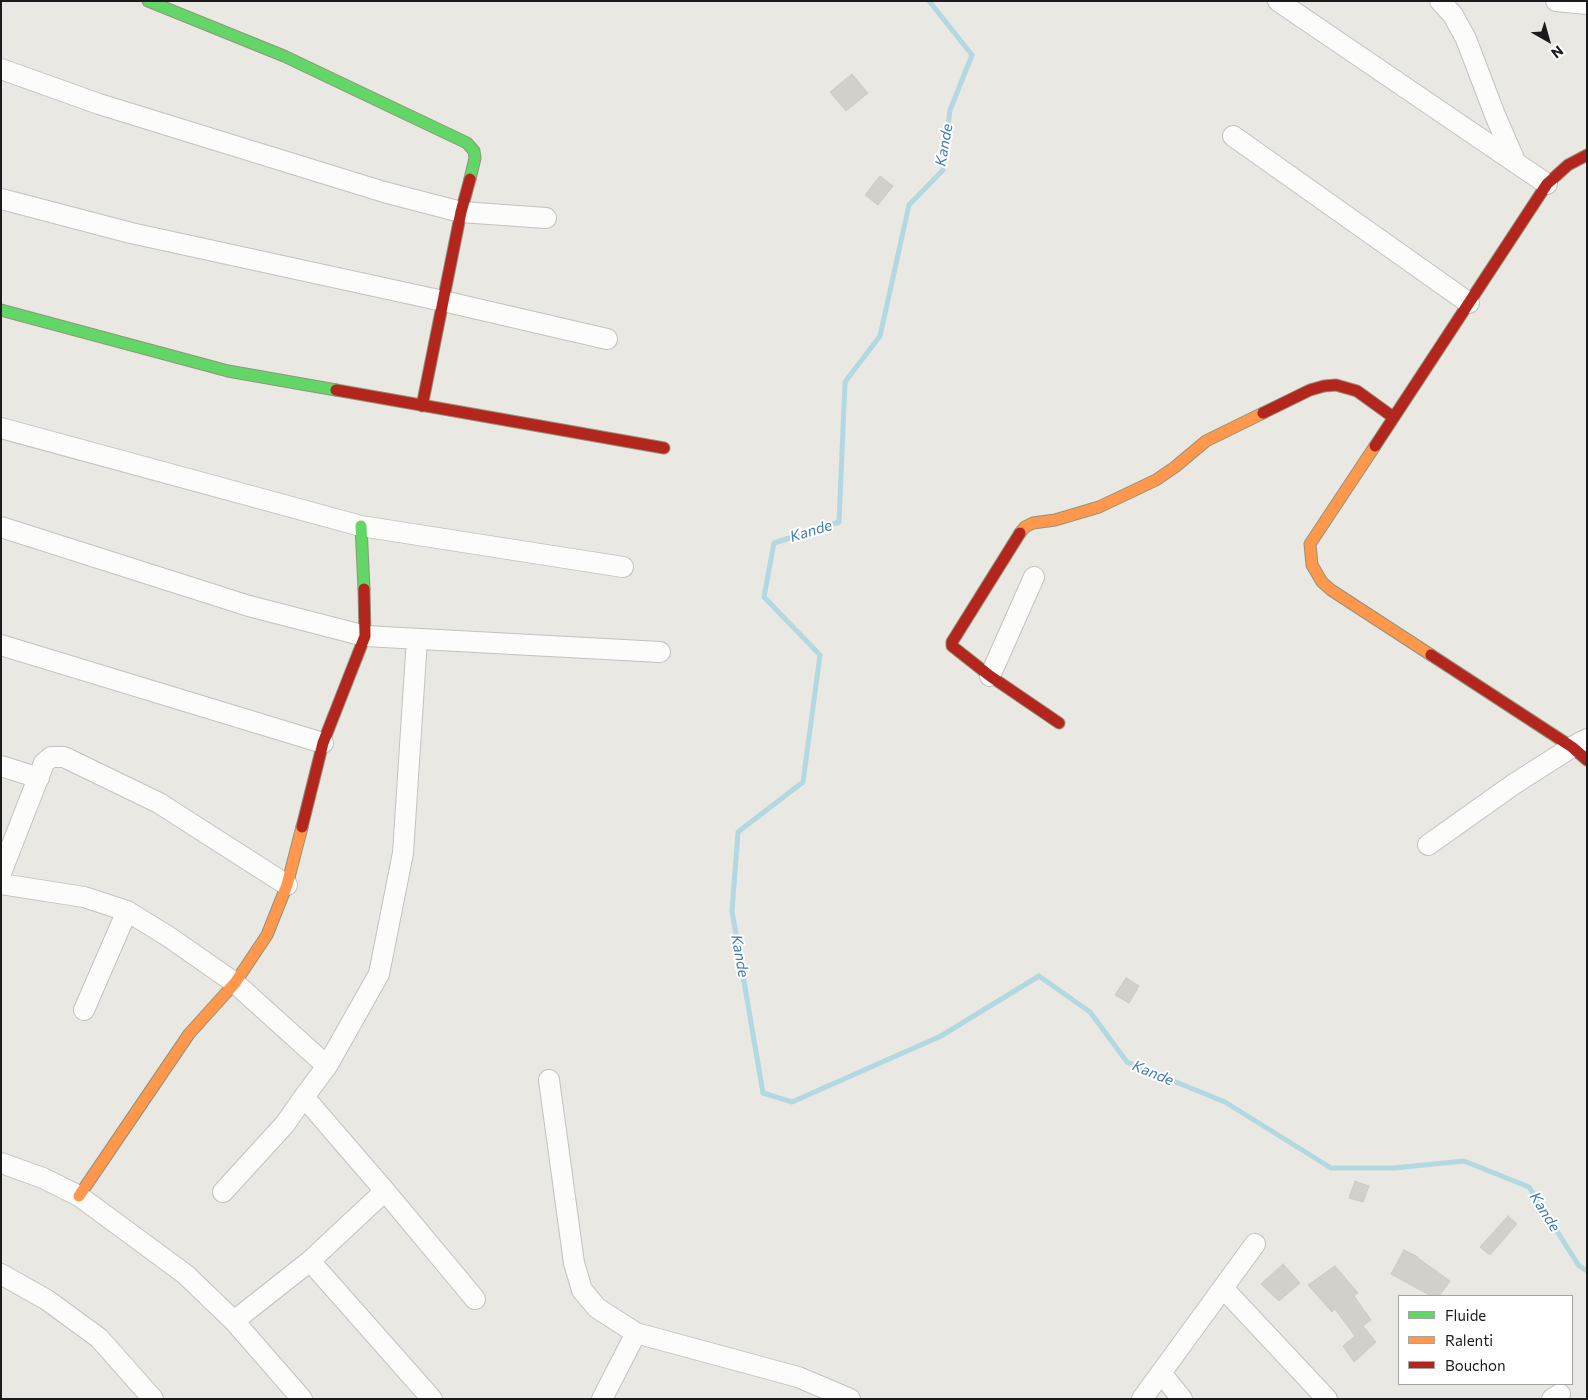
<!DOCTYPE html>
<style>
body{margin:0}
#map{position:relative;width:1588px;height:1400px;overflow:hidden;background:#eae8e2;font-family:Commissioner,sans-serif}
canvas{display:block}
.frame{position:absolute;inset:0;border:2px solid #1b1b1b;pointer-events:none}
.legend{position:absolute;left:1398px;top:1295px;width:175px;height:90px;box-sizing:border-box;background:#fff;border:1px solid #a4a4a4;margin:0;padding:6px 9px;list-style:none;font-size:15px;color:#1b1b1b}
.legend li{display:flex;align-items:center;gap:10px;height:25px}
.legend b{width:25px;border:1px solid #a4a4a4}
.north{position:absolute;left:1523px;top:15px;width:50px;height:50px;-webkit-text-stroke:4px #fff;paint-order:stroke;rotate:142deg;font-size:14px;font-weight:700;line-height:20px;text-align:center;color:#1b1b1b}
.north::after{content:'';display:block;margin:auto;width:18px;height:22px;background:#1b1b1b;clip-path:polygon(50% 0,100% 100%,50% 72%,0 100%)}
</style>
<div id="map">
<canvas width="1588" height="1400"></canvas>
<div class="frame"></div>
<ul class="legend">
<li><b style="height:6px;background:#63d668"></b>Fluide</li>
<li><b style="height:6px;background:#ff974d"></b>Ralenti</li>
<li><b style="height:6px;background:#b3261e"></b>Bouchon</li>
</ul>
<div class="north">N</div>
</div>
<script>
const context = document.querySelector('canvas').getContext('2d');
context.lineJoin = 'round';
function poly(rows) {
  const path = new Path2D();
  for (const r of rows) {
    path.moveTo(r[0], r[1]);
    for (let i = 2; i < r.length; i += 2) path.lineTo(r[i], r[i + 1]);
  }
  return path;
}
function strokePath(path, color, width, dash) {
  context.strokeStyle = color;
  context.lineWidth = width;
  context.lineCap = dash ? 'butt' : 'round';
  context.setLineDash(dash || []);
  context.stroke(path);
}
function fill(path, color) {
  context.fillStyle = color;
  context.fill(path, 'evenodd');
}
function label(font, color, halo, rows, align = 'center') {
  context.font = font + ' Commissioner,sans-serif';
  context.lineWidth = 4;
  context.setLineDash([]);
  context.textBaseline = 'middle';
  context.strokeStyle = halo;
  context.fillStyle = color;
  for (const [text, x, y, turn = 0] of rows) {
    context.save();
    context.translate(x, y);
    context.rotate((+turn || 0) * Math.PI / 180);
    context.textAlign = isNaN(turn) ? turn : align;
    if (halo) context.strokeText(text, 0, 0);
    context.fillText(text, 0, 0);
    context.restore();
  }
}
strokePath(poly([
 [929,1,972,55,950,110,943,170,909,205,880,336,845,382,839,522,774,543,764,597,820,655,803,782,738,832,732,911,763,1093,792,1102,941,1036,1039,976,1090,1012,1127,1062,1225,1102,1331,1168,1394,1168,1464,1161,1529,1187,1579,1266,1587,1271]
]), '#b2d8e1', 5);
const building = poly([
 [852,74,868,93,846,111,830,92,852,74],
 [880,176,893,186,878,205,865,195,880,176],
 [1126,978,1139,986,1129,1003,1115,995,1126,978],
 [1355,1181,1369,1186,1363,1202,1349,1198,1355,1181],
 [1508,1216,1517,1224,1490,1255,1480,1247,1508,1216],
 [1404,1250,1418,1257,1418,1258,1450,1281,1439,1296,1431,1296,1391,1274,1404,1250],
 [1283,1264,1300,1283,1279,1301,1261,1284,1283,1264],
 [1335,1266,1358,1293,1354,1296,1371,1320,1363,1326,1376,1342,1354,1362,1343,1346,1355,1336,1335,1309,1332,1312,1308,1285,1335,1266]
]);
fill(building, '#d3cfcb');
strokePath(building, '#cdc9c4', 1);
const street = poly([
 [1278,1,1547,184],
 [1440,1,1453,15,1466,39,1495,115,1515,161],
 [1556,1,1587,4],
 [1,69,99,104,384,192,461,212,546,218],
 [1233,136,1469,303],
 [1,199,131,233,443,301,607,339],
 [1,428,361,526,623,567],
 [1,527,249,606,365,636,660,652],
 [1,645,323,743],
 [990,676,1034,577],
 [1,766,39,778],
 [1428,845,1514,784,1572,747,1587,739],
 [1,873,44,763,51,757,64,757,159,803,287,885],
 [1,884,84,897,127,911,169,937,235,983,327,1066],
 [84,1010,127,911],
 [549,1080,574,1263,582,1290,597,1308,636,1333,798,1377,850,1399],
 [304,1097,385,1191,475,1299],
 [1,1163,43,1178,79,1196,185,1274,234,1321,302,1399],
 [223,1192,285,1124,304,1097,327,1066,379,974,403,853,417,639],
 [310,1261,432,1399],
 [1,1274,47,1300,99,1338,153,1399],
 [1223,1288,1327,1399],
 [234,1321,310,1261,385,1191],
 [1161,1373,1182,1399],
 [602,1399,636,1333],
 [1142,1399,1255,1244],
 [1552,1399,1560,1394]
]);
const fast = poly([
 [148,1,284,56,467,143,474,151,475,158,470,179],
 [1,310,228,371,336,390],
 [361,526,364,589]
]);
const slow = poly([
 [1375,446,1310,544,1312,565,1322,582,1331,590,1431,655],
 [1020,533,1025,527,1033,523,1055,520,1099,507,1156,480,1175,467,1206,441,1263,413],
 [79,1196,189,1034,235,983,267,935,287,885,302,827]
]);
const jam = poly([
 [336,390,664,448],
 [422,406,461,212,470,179],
 [1263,413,1310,390,1324,386,1336,385,1357,391,1393,417],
 [1375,446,1547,184,1568,165,1587,155],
 [1020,533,952,642,952,646,990,676,1059,723],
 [1431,655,1572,747,1587,760],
 [302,827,323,743,365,636,364,589]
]);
strokePath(street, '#c2c2bf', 22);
strokePath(fast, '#92937b', 13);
strokePath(slow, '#92937b', 13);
strokePath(jam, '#92937b', 13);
strokePath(street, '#fcfcfb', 20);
strokePath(fast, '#63d668', 11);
strokePath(slow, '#ff974d', 11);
strokePath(jam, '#b3261e', 11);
label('italic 15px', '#3f7ab3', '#fff', [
 ["Kande",944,145,-80],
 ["Kande",811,531,-17],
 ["Kande",740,956,80],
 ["Kande",1153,1073,22],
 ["Kande",1545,1212,58]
]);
</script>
